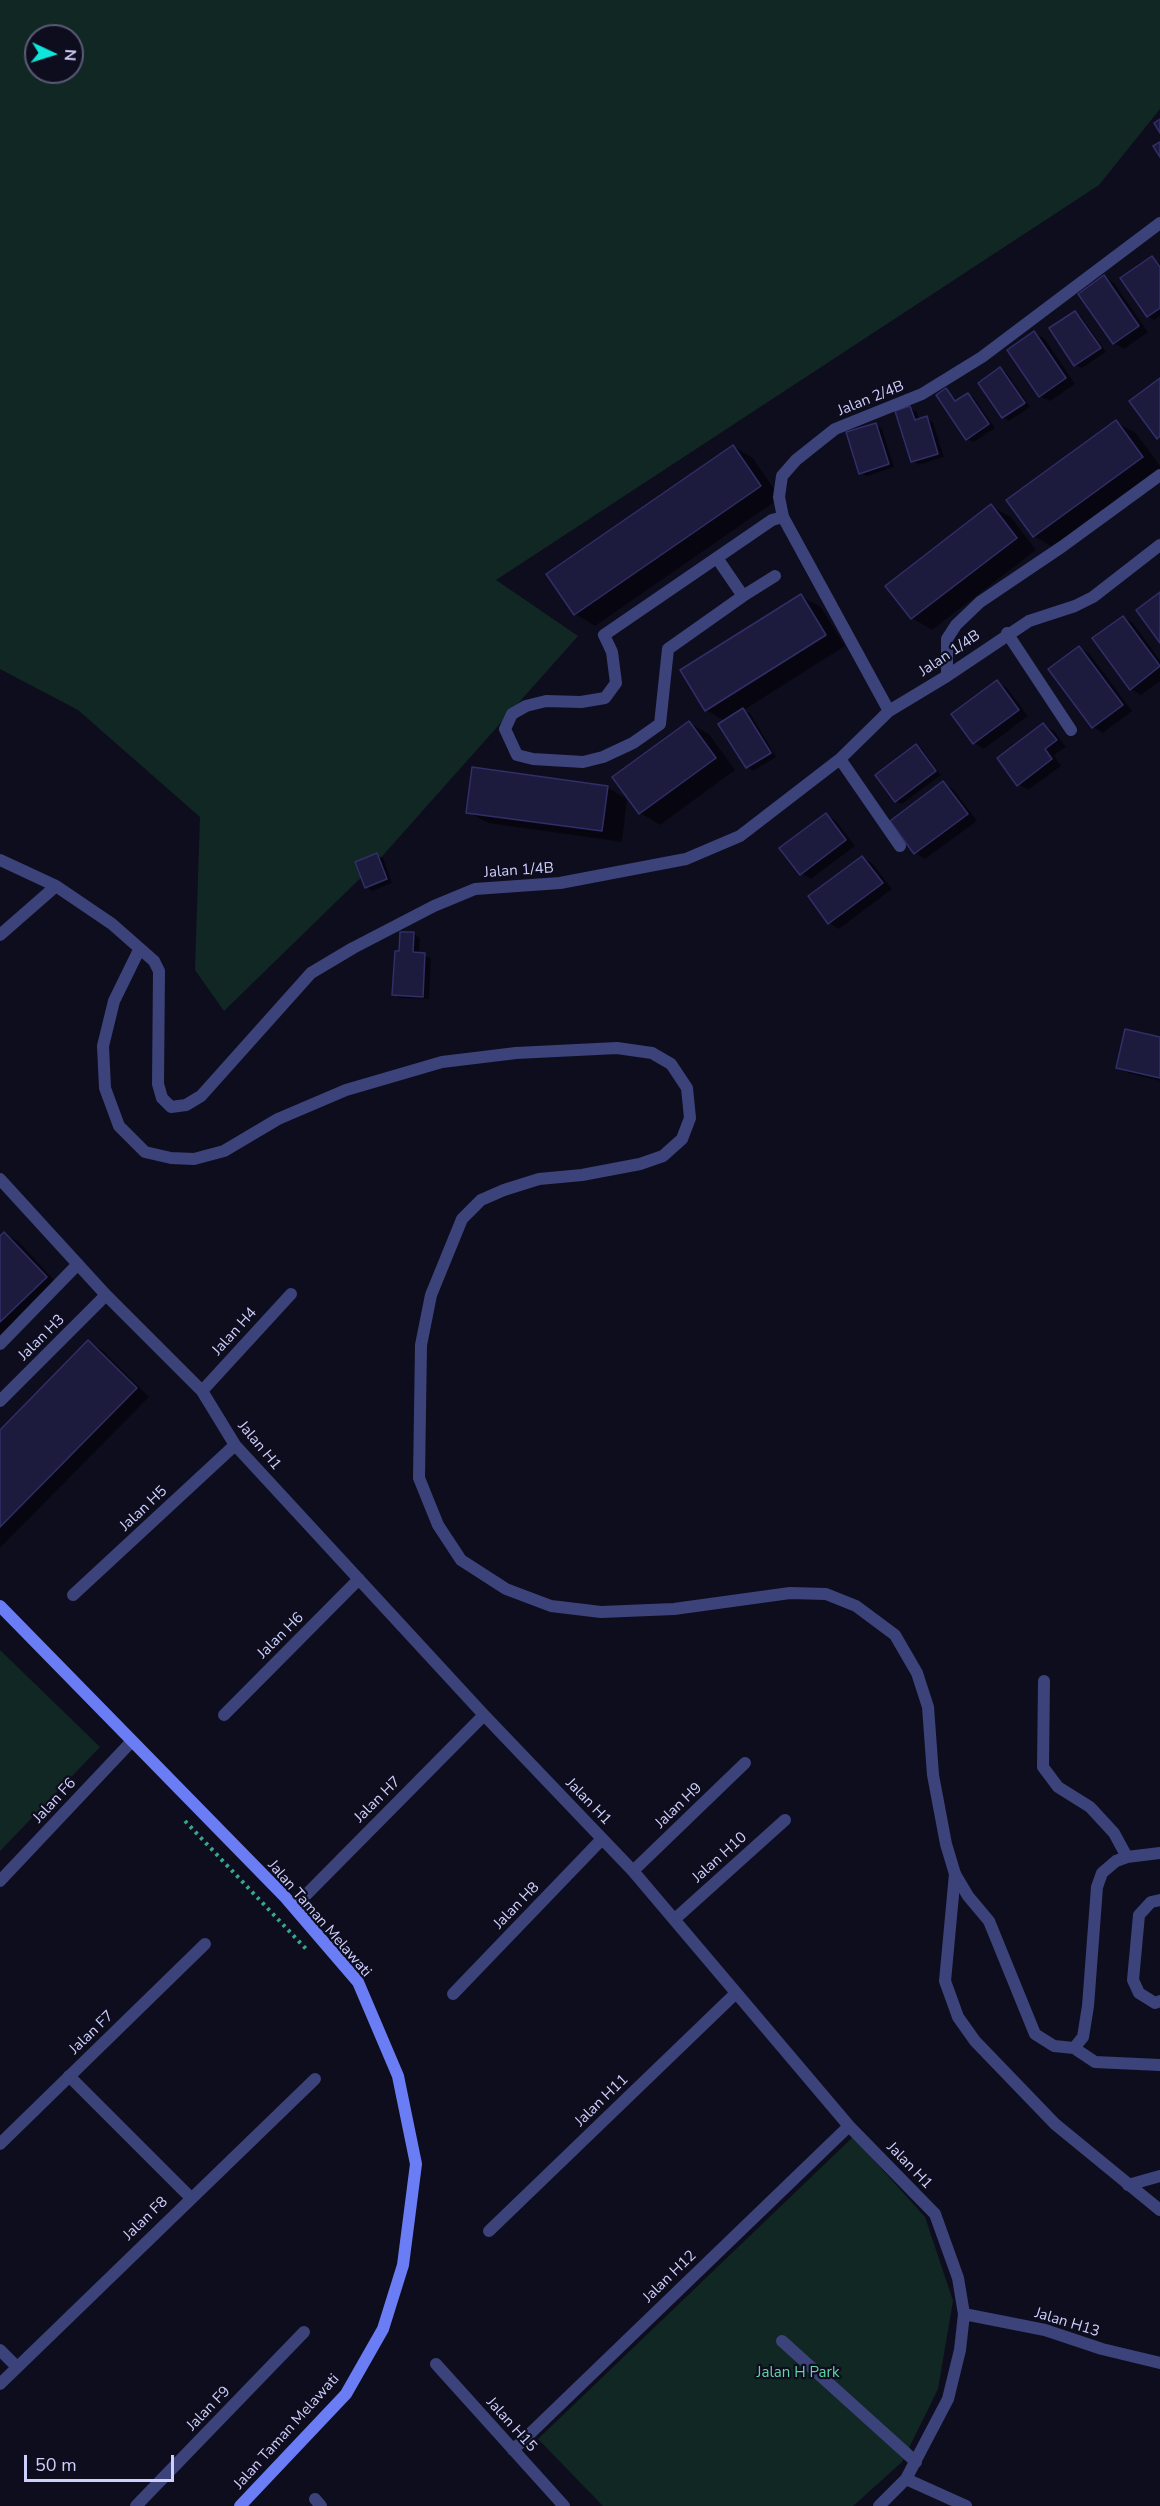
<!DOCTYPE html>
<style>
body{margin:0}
#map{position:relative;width:1160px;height:2506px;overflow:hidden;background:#0e0d1e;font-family:"Nunito Sans",sans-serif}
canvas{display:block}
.north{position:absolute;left:24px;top:24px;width:60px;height:60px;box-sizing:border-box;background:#0e0d1e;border:2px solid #5a5b77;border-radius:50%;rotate:94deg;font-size:16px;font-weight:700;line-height:24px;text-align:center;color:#cdcffc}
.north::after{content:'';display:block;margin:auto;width:21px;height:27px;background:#0fe6da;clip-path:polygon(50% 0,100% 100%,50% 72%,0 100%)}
.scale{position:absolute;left:24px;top:2455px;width:150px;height:27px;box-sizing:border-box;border:3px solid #cdcffc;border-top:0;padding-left:8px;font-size:18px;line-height:21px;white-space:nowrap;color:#cdcffc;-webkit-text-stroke:4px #0e0d1e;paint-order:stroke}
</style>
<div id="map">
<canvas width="1160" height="2506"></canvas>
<div class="north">N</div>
<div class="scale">50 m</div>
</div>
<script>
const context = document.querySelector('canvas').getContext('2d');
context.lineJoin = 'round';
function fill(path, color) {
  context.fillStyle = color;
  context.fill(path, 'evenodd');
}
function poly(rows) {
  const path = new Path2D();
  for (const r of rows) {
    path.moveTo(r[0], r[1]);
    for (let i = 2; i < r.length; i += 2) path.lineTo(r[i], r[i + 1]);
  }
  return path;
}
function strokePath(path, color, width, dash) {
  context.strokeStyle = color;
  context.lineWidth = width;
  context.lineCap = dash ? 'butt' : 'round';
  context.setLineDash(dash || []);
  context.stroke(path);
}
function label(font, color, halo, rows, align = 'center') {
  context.font = font + ' "Nunito Sans",sans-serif';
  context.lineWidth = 4.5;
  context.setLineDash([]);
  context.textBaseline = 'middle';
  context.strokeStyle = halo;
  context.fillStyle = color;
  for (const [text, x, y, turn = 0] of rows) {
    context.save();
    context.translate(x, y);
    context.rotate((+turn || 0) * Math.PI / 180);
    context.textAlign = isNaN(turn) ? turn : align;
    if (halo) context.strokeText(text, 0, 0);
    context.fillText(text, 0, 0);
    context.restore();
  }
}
fill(poly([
 [0,0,1160,0,1160,109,1099,185,496,580,578,636,377,862,224,1011,195,970,200,817,78,710,0,669],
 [36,36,72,36,72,72,36,72],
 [0,1650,100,1747,0,1851],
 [853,2137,925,2217,953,2301,938,2389,902,2462,853,2506,603,2506,538,2439]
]), '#112723');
fill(poly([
 [1152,258,1160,263,1160,316,1154,320,1148,316],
 [1104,277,1114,283,1148,332,1124,349,1114,343],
 [1075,312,1081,316,1106,352,1082,368,1075,365],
 [1035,333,1045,339,1075,384,1050,401,1040,396],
 [1000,369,1007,373,1030,407,1009,421,1003,417],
 [946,390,958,401,968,394,974,398,995,428,974,442,967,439],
 [910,408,917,412,919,420,927,418,933,422,944,457,919,465,913,461],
 [1116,422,1136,433,1160,466,1160,470,1054,548,1034,536,1009,501],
 [876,425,882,429,894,467,867,476,860,473],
 [733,446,753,458,780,498,595,626,575,614,548,574],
 [991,506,1011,517,1036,550,932,630,912,618],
 [801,596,821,607,845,646,744,710,750,713,776,757,753,771,747,767,725,721,706,710],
 [1123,617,1133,623,1160,660,1160,681,1141,695,1131,689],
 [1079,648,1089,653,1132,711,1103,733,1093,727],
 [997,682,1007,688,1028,716,984,749,974,743],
 [689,723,709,734,735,770,660,825,640,813],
 [1044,725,1054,731,1066,747,1054,755,1061,766,1028,790,1018,784],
 [916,746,922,749,941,775,902,804,896,801],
 [943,783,953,789,977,821,925,859,915,853,892,822],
 [607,787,627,799,622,842,488,823,468,812],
 [826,815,836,821,855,846,811,879,801,873],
 [377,855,383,858,392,883,372,891,366,887],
 [862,857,872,863,892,889,839,929,829,923,810,897],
 [414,934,420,938,419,954,431,958,429,999,400,998,394,994,401,953],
 [1160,1038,1160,1081,1128,1073,1118,1067],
 [4,1234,18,1241,59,1285,0,1342,0,1238],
 [89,1342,102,1350,149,1397,0,1548,0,1432]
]), '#0007');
const building = poly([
 [1160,119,1160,133,1154,123,1160,119],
 [1160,142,1160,157,1153,146,1160,142],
 [1152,256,1160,267,1160,308,1147,317,1120,278,1152,256],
 [1104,275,1139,326,1113,344,1078,294,1104,275],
 [1075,311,1101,348,1074,366,1049,328,1075,311],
 [1034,331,1066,378,1039,397,1007,350,1034,331],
 [1000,367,1025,403,1002,418,978,383,1000,367],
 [1160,378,1160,436,1157,439,1129,401,1160,378],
 [946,388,955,401,968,393,989,424,966,440,936,395,946,388],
 [910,406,915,420,927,416,938,454,911,462,895,411,910,406],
 [1116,420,1143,457,1033,537,1006,500,1116,420],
 [876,423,889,464,859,474,846,432,876,423],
 [733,445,761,486,574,615,546,574,733,445],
 [991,504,1017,538,911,619,885,586,991,504],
 [1160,592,1160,643,1136,610,1160,592],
 [801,594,826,635,705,711,680,670,801,594],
 [1123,616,1160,666,1130,690,1092,638,1123,616],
 [1079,646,1123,705,1092,728,1048,669,1079,646],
 [997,680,1019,710,973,744,951,714,997,680],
 [743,708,771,753,746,768,718,724,743,708],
 [689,721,716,758,639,814,612,777,689,721],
 [1043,723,1057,740,1045,749,1052,759,1017,786,997,758,1043,723],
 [916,744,936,771,895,802,875,775,916,744],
 [472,767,608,786,602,831,466,813,472,767],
 [943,781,968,814,914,854,890,821,943,781],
 [826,813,846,840,800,875,779,848,826,813],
 [377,853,387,879,365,888,355,862,377,853],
 [862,856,883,883,828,924,808,896,862,856],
 [400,932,414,932,413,952,425,953,423,997,392,995,395,951,399,951,400,932],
 [1125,1029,1160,1037,1160,1078,1116,1068,1125,1029],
 [4,1232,47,1277,0,1322,0,1236,4,1232],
 [88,1340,137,1388,0,1527,0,1430,88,1340]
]);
fill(building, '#1c1b3e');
strokePath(building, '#312e68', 1.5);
strokePath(poly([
 [185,1821,308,1951]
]), '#35a88f', 4, [3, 4.5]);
strokePath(poly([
 [717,558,743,596],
 [775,576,743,596,668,649,660,724,633,743,603,757,583,762,533,759,517,755,505,729,512,714,526,706,546,701,581,702,605,698,616,683,612,652,604,635,772,520,783,517],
 [1044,1681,1043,1767,1058,1787,1090,1807,1114,1833,1127,1857],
 [955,1874,968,1896,989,1921,1035,2034,1054,2046,1074,2048,1083,2037,1088,2006,1097,1887,1102,1873,1116,1861,1127,1857,1160,1853],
 [1160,1900,1151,1902,1139,1915,1133,1980,1139,1993,1155,2003,1160,2001],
 [1074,2048,1095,2062,1160,2065],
 [69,2076,190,2197],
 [1128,2185,1160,2176],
 [782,2341,916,2462]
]), '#3b437a', 12);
strokePath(poly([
 [1007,633,1071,730],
 [947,676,947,639,956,625,980,602,1063,546,1160,475],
 [889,711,783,517,779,497,782,476,796,460,835,429,922,394,982,357,1160,223],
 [840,759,900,846],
 [0,860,56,886,112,924,154,961,159,971,158,1084,162,1098,171,1107,186,1105,201,1096,311,973,353,948,434,906,475,889,560,883,686,859,740,836,840,759,889,711,947,676,1029,621,1075,606,1093,597,1160,545],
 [0,935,56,886],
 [139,950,114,1001,103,1046,105,1088,119,1126,145,1152,171,1158,194,1159,224,1151,278,1119,346,1090,442,1062,516,1053,617,1048,652,1053,671,1064,687,1088,690,1118,682,1139,663,1156,640,1164,582,1175,539,1179,504,1190,481,1200,462,1219,431,1295,421,1345,419,1478,438,1525,461,1560,506,1589,551,1606,601,1612,674,1609,790,1593,826,1594,856,1606,895,1635,917,1673,928,1707,933,1775,946,1844,955,1874,945,1981,958,2017,975,2041,1055,2124,1160,2210],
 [0,1179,106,1295,202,1391,235,1445,484,1715,633,1871,849,2126,935,2214,958,2278,964,2314,960,2350,948,2399,906,2479,879,2506],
 [0,1344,78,1264],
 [202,1391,291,1294],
 [0,1401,106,1295],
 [73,1595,235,1445],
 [224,1715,359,1579],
 [633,1871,745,1763],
 [0,1881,132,1741],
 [294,1907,484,1715],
 [676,1918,785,1820],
 [453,1994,602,1839],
 [0,2144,205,1944],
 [489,2231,736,1993],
 [964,2314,1045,2330,1102,2349,1160,2363],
 [0,2350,17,2367],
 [436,2364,564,2506],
 [0,2384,315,2079],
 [513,2450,849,2126],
 [906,2479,966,2506],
 [315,2499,321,2506],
 [136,2506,304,2332]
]), '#3b437a', 12);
strokePath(poly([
 [0,1606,285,1897,358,1982,398,2076,416,2164,403,2265,383,2329,346,2394,240,2506]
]), '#6b7df5', 12);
label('15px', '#cdcffc', '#0e0d1e', [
 ["Jalan 2/4B",871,399,-22],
 ["Jalan 1/4B",950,654,-34],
 ["Jalan 1/4B",519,871,-4],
 ["Jalan H4",235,1332,-48],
 ["Jalan H3",42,1338,-45],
 ["Jalan H1",259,1446,50],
 ["Jalan H5",144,1509,-43],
 ["Jalan H6",281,1636,-45],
 ["Jalan H7",378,1800,-45],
 ["Jalan F6",55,1801,-47],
 ["Jalan H1",588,1802,46],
 ["Jalan H9",679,1806,-44],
 ["Jalan H10",720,1858,-42],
 ["Jalan H8",517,1906,-46],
 ["Jalan Taman Melawati",319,1919,49],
 ["Jalan F7",92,2033,-44],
 ["Jalan H11",602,2101,-44],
 ["Jalan H1",909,2166,46],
 ["Jalan F8",146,2219,-44],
 ["Jalan H12",670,2277,-44],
 ["Jalan H13",1067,2323,17],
 ["Jalan F9",209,2409,-46],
 ["Jalan H15",511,2425,48],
 ["Jalan Taman Melawati",287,2432,-48]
]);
label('15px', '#5fd6a6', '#0e0d1e', [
 ["Jalan H Park",798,2373]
]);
</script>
